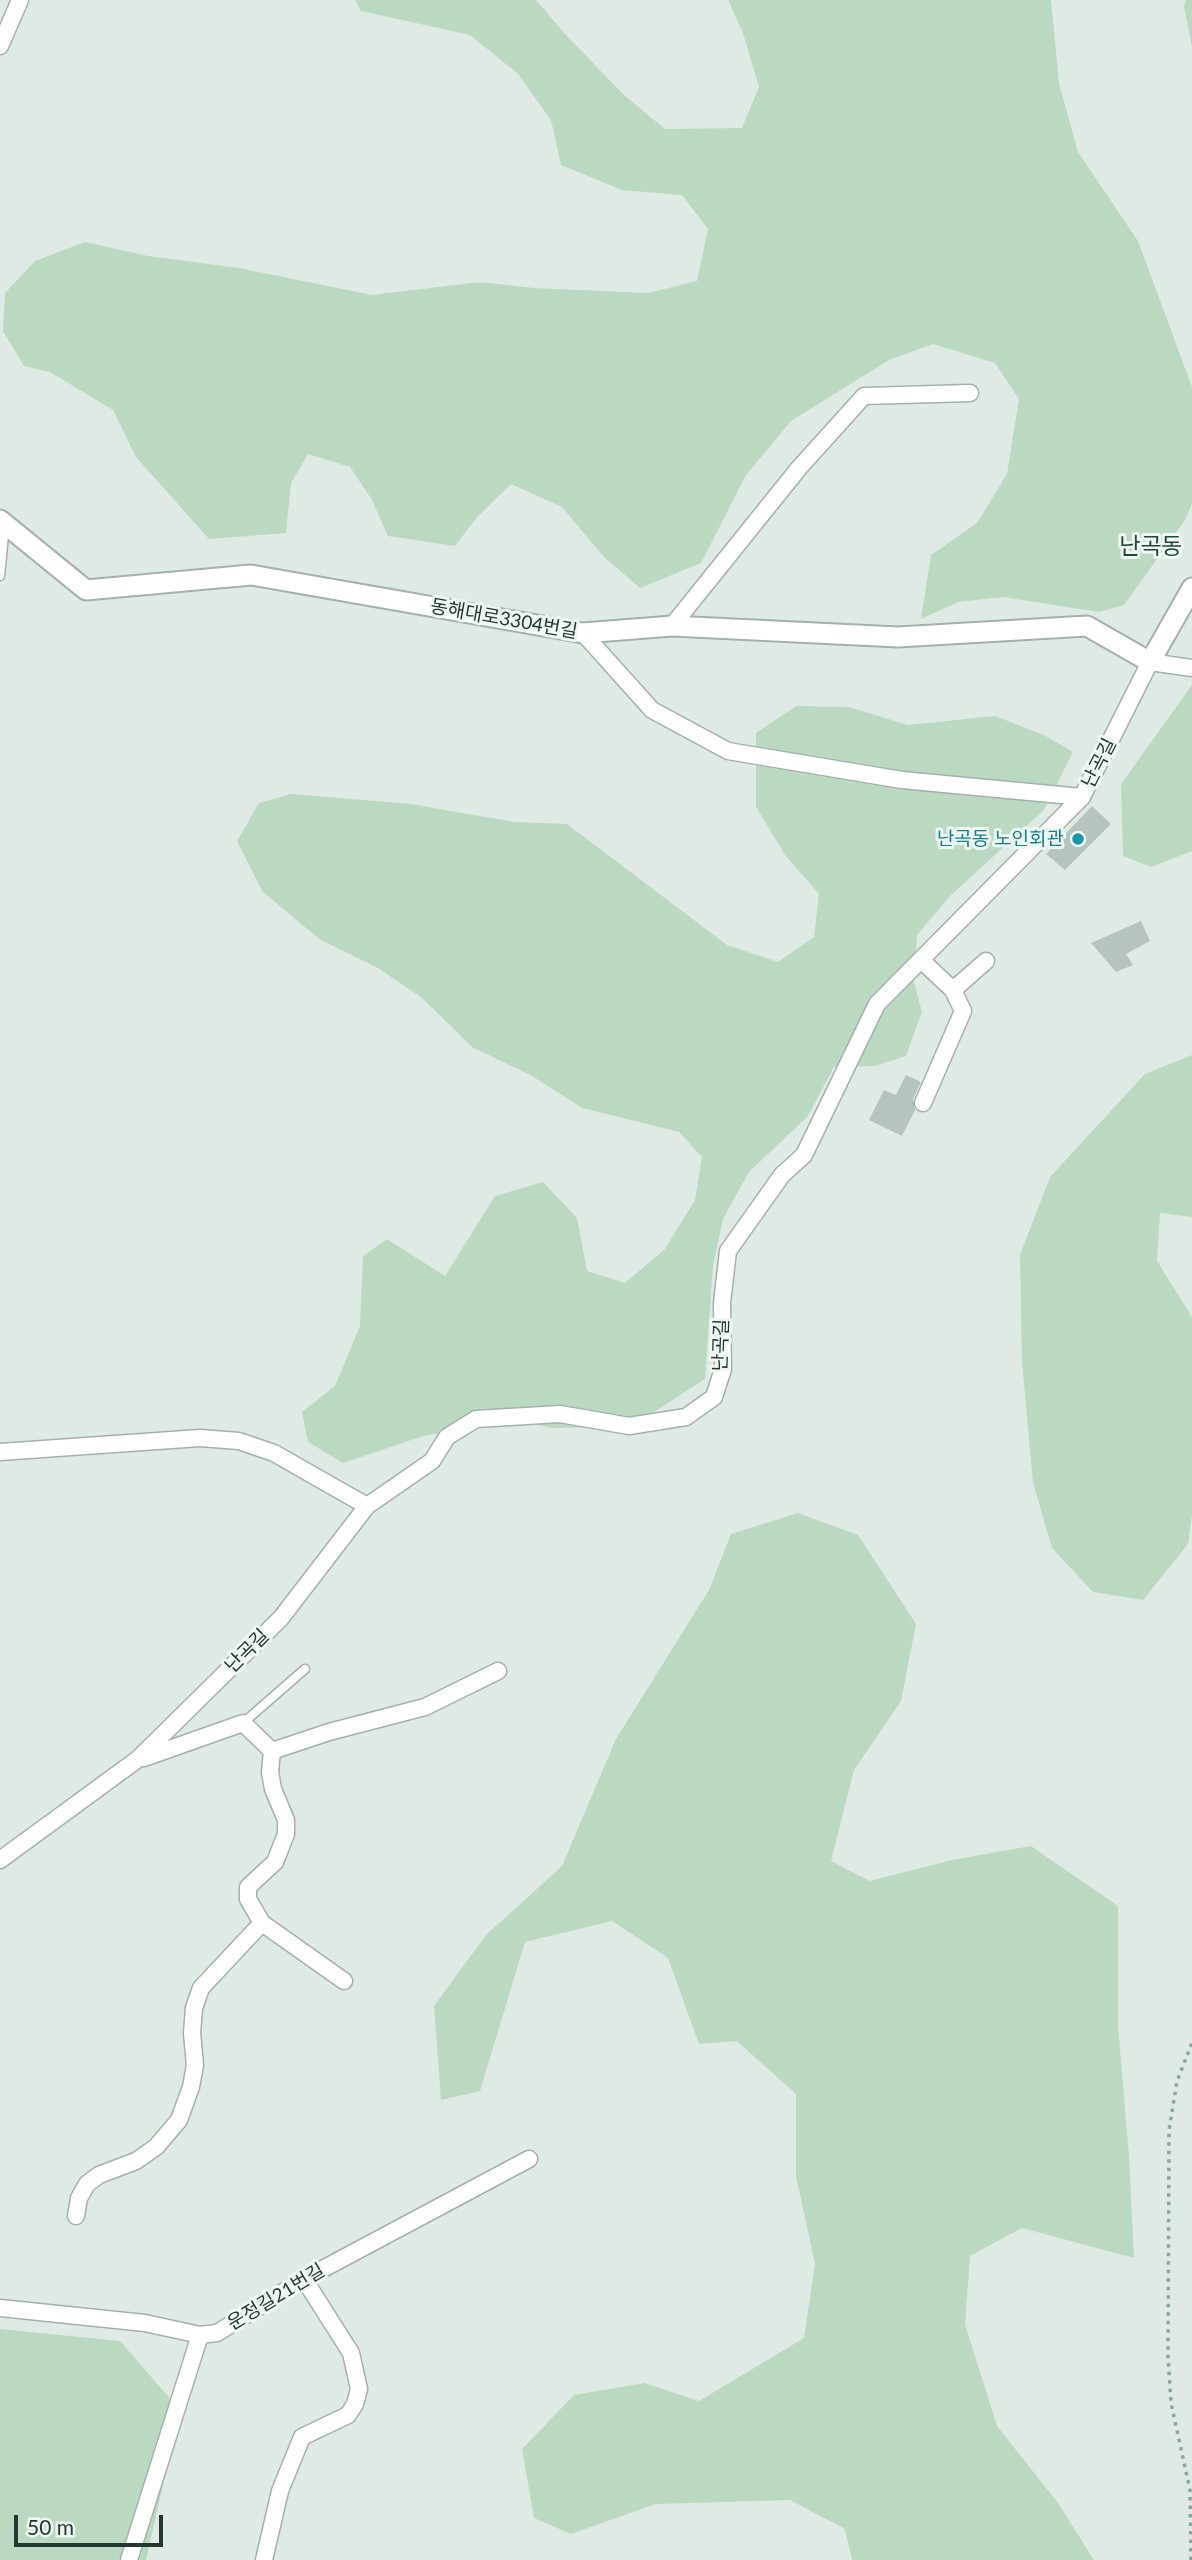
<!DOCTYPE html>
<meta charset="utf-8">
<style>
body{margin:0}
#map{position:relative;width:1192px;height:2560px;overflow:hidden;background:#e0eae5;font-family:Lato,sans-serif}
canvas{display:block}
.scale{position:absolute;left:14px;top:2515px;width:149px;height:32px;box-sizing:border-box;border:4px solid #233830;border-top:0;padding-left:9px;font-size:21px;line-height:24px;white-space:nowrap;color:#233830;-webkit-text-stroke:5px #f0f7f3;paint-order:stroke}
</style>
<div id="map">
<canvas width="1192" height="2560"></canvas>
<div class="scale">50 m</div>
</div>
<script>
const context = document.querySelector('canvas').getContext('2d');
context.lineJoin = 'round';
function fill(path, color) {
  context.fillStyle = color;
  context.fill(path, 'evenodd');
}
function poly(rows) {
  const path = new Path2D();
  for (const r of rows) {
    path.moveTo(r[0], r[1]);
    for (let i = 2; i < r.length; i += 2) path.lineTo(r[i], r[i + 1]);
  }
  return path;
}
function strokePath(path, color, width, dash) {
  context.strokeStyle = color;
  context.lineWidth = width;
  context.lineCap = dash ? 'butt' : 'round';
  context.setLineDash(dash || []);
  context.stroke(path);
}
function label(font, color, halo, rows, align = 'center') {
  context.font = font + ' Lato,"Noto Sans KR",sans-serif';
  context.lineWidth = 6;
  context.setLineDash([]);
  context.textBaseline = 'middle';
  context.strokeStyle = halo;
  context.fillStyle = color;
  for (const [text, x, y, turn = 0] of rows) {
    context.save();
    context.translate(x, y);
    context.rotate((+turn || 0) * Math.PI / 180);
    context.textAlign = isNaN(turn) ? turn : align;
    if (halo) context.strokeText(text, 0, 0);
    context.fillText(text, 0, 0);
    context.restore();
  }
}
fill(poly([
 [355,0,536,0,565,34,623,94,665,129,742,128,759,87,743,33,728,0,1051,0,1059,83,1078,152,1138,241,1192,387,1192,504,1185,520,1124,605,1099,612,1003,597,958,602,921,619,931,555,977,523,1007,474,1019,399,995,363,933,344,889,360,791,421,746,475,701,563,640,588,604,557,562,507,511,484,477,517,455,546,388,536,372,500,350,467,308,454,291,483,286,533,209,539,136,457,113,410,50,372,24,366,3,331,5,293,35,261,85,242,148,256,239,268,372,295,480,282,534,288,648,293,697,281,708,229,682,195,622,190,561,165,551,120,518,74,470,35,361,11],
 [1186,0,1192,0,1192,47,1184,6],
 [1192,685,1192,851,1151,867,1123,856,1121,784],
 [796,706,849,707,908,725,995,716,1044,735,1073,752,1044,810,949,897,917,935,914,982,922,1012,906,1056,875,1066,834,1067,808,1116,749,1172,723,1219,713,1265,705,1379,631,1427,552,1428,514,1420,423,1436,343,1463,308,1442,302,1412,335,1386,360,1326,363,1256,387,1239,445,1276,495,1196,543,1182,577,1218,587,1271,625,1283,665,1249,695,1200,702,1157,679,1132,582,1108,532,1076,472,1047,422,998,378,968,319,939,262,891,237,841,259,803,291,794,411,804,514,822,567,824,727,945,778,962,814,937,819,894,785,855,756,807,756,733],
 [1192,1055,1192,1217,1160,1213,1157,1261,1192,1317,1192,1514,1188,1544,1143,1600,1093,1592,1052,1548,1033,1483,1022,1363,1020,1255,1050,1177,1145,1074],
 [798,1513,858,1535,916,1624,901,1701,854,1770,831,1861,870,1881,952,1860,1031,1846,1118,1906,1118,2026,1129,2156,1134,2258,1022,2228,970,2256,965,2324,997,2426,1058,2503,1094,2560,852,2560,845,2529,790,2500,656,2504,571,2534,534,2518,522,2449,574,2395,644,2383,699,2401,804,2338,815,2264,796,2176,796,2094,737,2041,699,2044,668,1958,612,1921,525,1942,480,2091,441,2100,434,2006,486,1935,562,1866,616,1739,709,1590,731,1534],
 [0,2329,120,2341,180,2410,146,2560,0,2560]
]), '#bbd9c0');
fill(poly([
 [1092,806,1111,824,1065,870,1046,854],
 [1141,921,1150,941,1126,954,1133,965,1116,972,1091,943],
 [906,1075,921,1082,913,1099,915,1110,902,1136,869,1120,884,1090,896,1095]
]), '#b6c4bd');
const service = poly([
 [0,576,5,525],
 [243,1723,305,1669]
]);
const minor = poly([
 [0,46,20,0],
 [672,626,799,468,864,396,970,393],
 [583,633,652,710,728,751,902,780,1082,797],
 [921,960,953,990,963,1011,923,1103],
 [953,990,986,961],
 [0,1452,200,1438,239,1441,274,1453,367,1506],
 [272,1751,270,1772,273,1789,286,1820,286,1834,275,1862,248,1887,248,1899,262,1923,344,1981],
 [144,1758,243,1723,272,1751,329,1732,425,1707,498,1671],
 [0,1860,138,1759,281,1618,367,1506,432,1461,447,1437,476,1419,560,1414,629,1426,686,1417,714,1397,723,1369,722,1303,728,1251,782,1175,804,1155,877,1004,1082,797,1150,662,1192,668],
 [76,2216,79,2198,87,2184,99,2175,136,2161,156,2147,179,2120,191,2087,195,2065,192,2033,194,2008,201,1988,262,1923],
 [0,2308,145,2323,200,2335,217,2333,304,2279,529,2159],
 [129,2560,200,2335],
 [264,2560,280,2491,302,2437,348,2415,355,2404,359,2389,351,2353,304,2279]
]);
const tertiary = poly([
 [0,520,86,590,251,575,583,633,672,626,898,637,1087,626,1150,662,1192,588]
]);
strokePath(service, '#a4b1ab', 11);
strokePath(minor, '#a4b1ab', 19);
strokePath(tertiary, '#a4b1ab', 23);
strokePath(poly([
 [1191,2560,1190,2490,1171,2403,1168,2356,1169,2130,1177,2081,1192,2043]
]), '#84aa9a', 3.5, [3.5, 5]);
strokePath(service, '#fff', 8);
strokePath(minor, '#fff', 16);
strokePath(tertiary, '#fff', 19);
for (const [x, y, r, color] of [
 [1078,839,7,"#0f9aa8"]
]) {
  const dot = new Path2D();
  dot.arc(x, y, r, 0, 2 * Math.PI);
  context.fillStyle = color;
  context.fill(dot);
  strokePath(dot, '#f0f7f3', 2.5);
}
label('19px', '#233830', '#f0f7f3', [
 ["동해대로3304번길",504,619,10],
 ["난곡길",1099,763,-63],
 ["난곡길",721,1345,-88],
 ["난곡길",247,1651,-45],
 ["운정길21번길",276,2297,-31]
]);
label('19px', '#0d838f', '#f0f7f3', [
 ["난곡동 노인회관",1064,839]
], 'right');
label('23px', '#21483a', '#f0f7f3', [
 ["난곡동",1151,547]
]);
</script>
